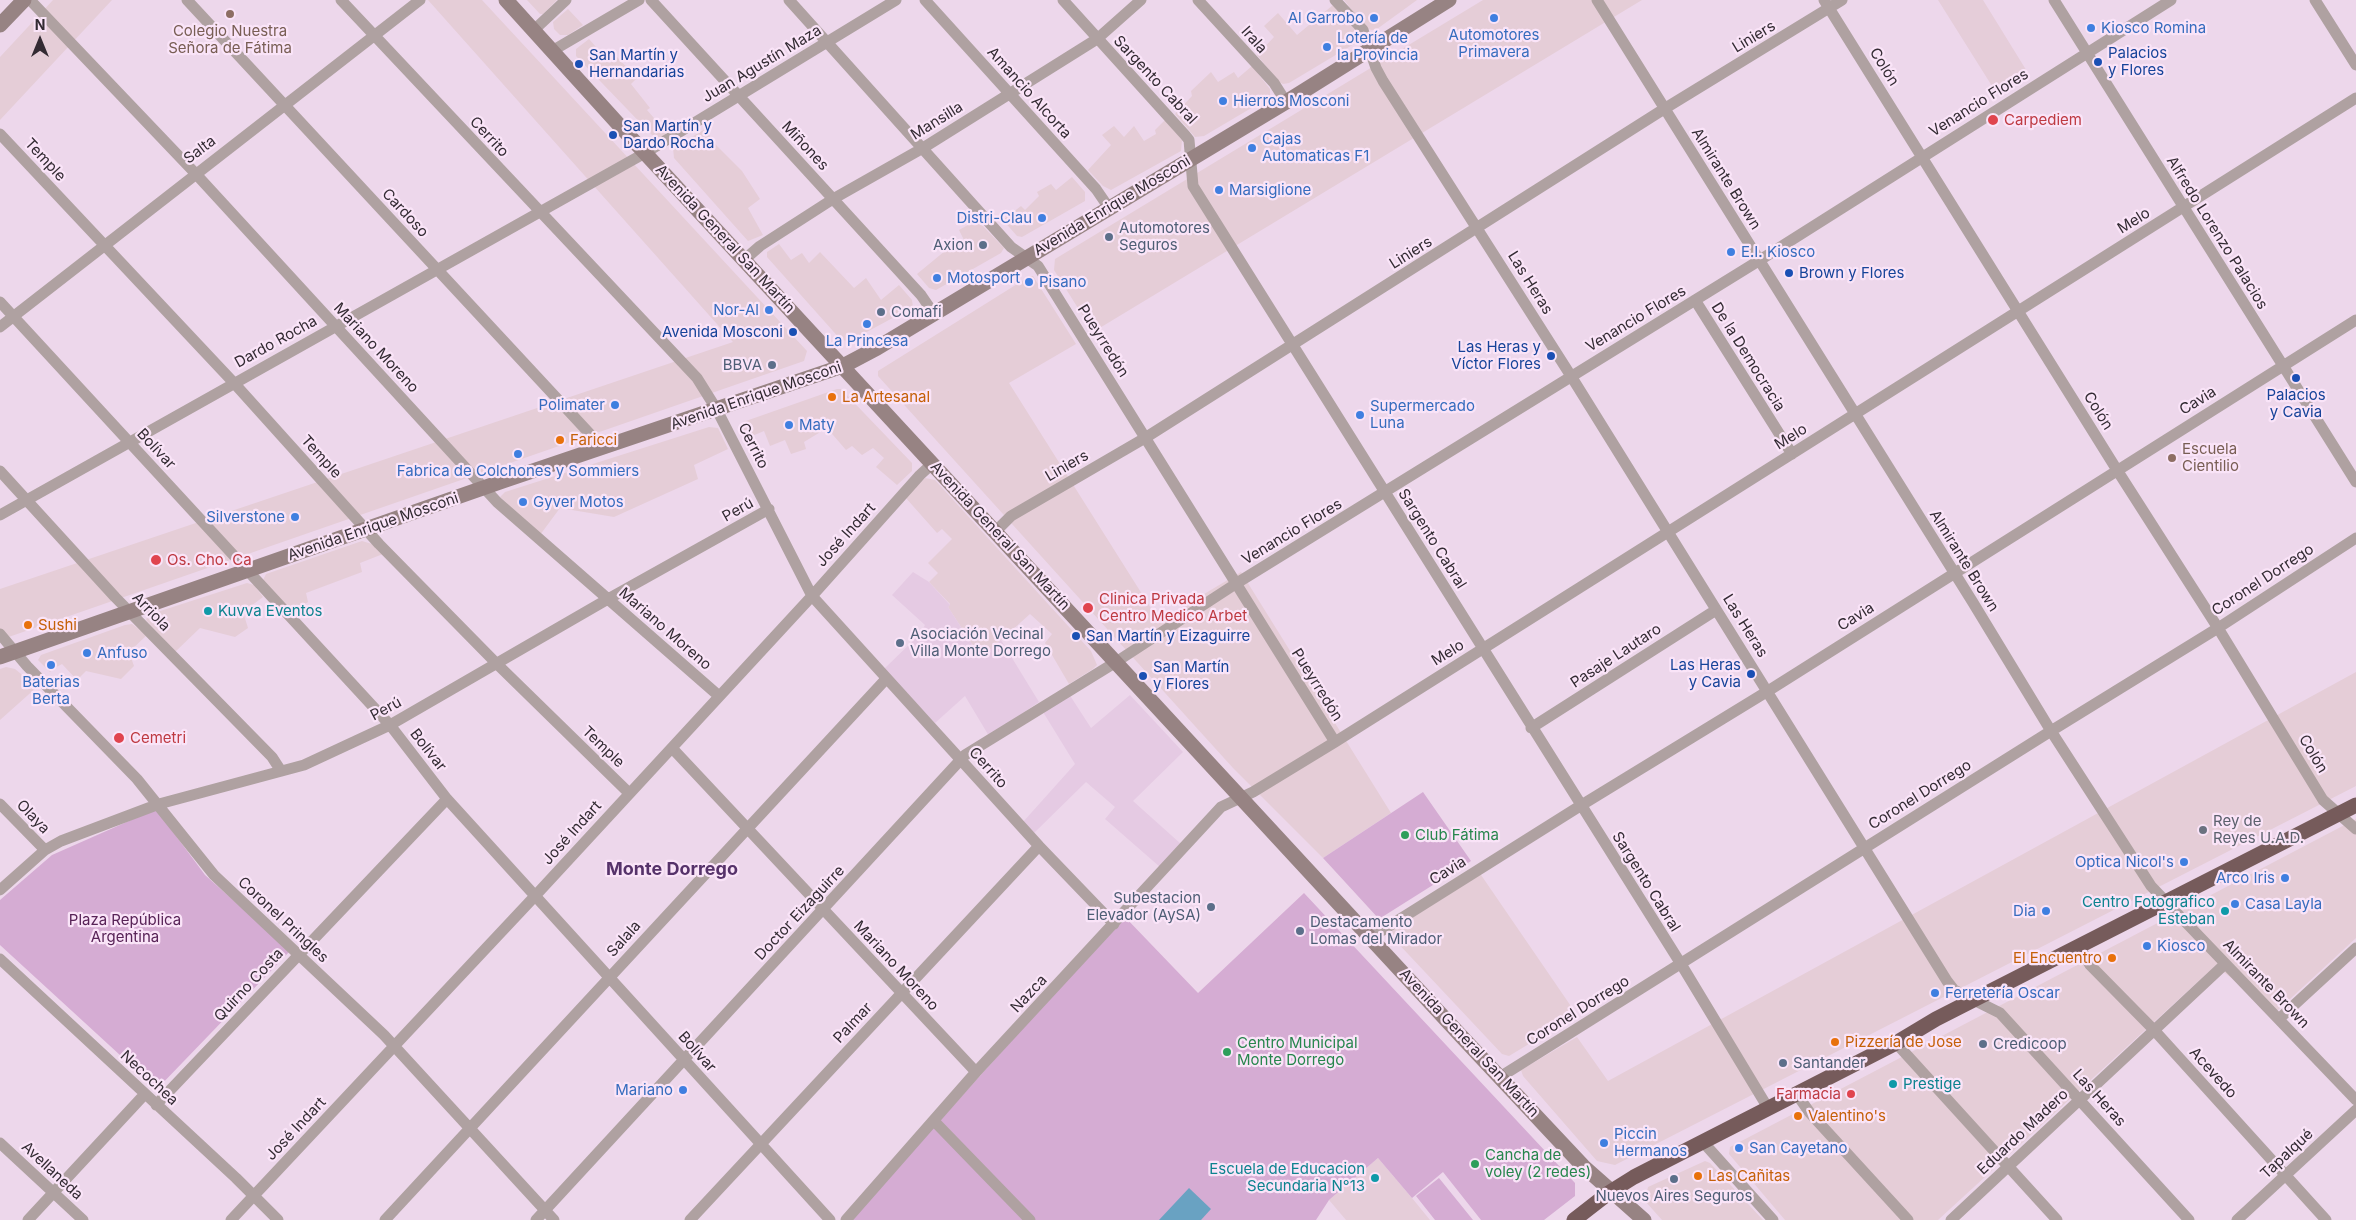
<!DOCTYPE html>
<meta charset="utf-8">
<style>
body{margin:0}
#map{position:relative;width:2356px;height:1220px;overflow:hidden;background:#edd7eb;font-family:Inter,sans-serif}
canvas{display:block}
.north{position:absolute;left:15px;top:15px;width:50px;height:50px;-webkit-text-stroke:4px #fae4f8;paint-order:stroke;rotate:0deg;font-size:14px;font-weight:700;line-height:20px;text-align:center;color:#332b33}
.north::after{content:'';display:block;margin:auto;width:18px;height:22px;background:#332b33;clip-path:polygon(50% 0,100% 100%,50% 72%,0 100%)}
</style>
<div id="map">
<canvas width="2356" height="1220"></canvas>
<div class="north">N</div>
</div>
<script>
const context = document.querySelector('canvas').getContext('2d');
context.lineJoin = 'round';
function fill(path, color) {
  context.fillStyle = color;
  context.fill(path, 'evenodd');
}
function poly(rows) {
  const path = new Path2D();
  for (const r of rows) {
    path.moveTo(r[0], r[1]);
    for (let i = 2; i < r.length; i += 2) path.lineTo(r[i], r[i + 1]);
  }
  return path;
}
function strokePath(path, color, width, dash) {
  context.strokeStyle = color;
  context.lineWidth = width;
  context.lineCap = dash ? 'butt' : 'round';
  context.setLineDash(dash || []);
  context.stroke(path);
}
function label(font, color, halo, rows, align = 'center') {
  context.font = font + ' Inter,sans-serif';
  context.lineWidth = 4.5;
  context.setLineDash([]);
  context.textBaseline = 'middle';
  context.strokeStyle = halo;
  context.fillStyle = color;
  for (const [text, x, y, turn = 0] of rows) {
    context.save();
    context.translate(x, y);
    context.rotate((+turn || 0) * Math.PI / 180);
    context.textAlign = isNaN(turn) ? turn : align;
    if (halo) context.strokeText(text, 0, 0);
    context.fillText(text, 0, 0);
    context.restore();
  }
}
fill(poly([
 [53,0,112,0,0,120,0,57],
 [428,0,482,0,807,351,804,361,0,640,0,589,733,342],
 [527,0,557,0,543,14,540,14],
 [1344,0,1417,0,1377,29,1372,30,1367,29],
 [1483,0,1642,0,1093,332,1054,270,1055,259],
 [1333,5,1359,34,1359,41,1289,83,1283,84,1279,82,1257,55,1274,37,1264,26,1278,13,1297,35],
 [568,9,583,25,568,35,560,35,554,29,553,22],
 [589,39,610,63,617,57,637,78,631,84,650,108,647,110,667,133,660,138,653,136,576,56,576,49],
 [1252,66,1270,89,1270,97,1204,136,1195,137,1175,114,1192,96,1191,91,1211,72,1218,82,1234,72,1238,78],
 [1165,120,1182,140,1181,151,1111,190,1103,186,1088,170,1111,145,1102,135,1114,126,1124,137,1134,126,1144,141,1156,134,1155,130],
 [705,129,717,146,742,171,760,199,748,208,763,235,748,241,674,158,673,148],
 [1072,177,1085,192,1085,201,1022,237,1017,236,1003,220,1021,206,1025,210,1039,196,1037,192,1051,184,1056,190],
 [977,220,1004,248,1001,253,936,290,929,288,917,274,951,246,964,240,959,230],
 [779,244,791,260,802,253,809,263,820,252,854,288,866,278,881,300,899,285,912,300,913,307,850,341,841,340,767,257,767,252],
 [1030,276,1033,276,1076,344,1009,383,1159,621,1241,572,1391,813,1323,858,1233,768,878,376,878,371],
 [837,389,841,389,912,463,912,471,897,485,876,467,884,458,873,448,862,455,852,446,846,450,827,428,804,442,806,449,791,454,785,440,770,446,764,431,745,439,740,427,743,422],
 [709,427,718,428,728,449,694,465,698,479,614,517,560,508,540,535,500,497,505,492],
 [925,478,935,480,1091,651,1097,665,1093,669,1069,684,1045,643,1052,634,1030,614,981,658,948,607,950,604,929,582,938,573,928,563,952,539,942,529,937,533,905,497],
 [362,541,372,544,383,554,360,563,362,572,306,593,308,602,292,613,263,580,266,574],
 [247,583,254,585,263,597,243,612,248,628,235,637,200,628,175,652,146,620,148,615],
 [132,624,147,635,129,652,134,666,121,679,86,671,77,680,62,664,53,669,50,672,38,660,41,655,125,625],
 [6,667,15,669,37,687,0,720,0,669],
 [2356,672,2356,786,1615,1165,1597,1161,1523,1076,1521,1070,1577,1037,1608,1081],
 [2356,819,2356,938,2277,1011,2215,966,1938,1220,1785,1220,1729,1154,1730,1147],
 [1479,872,1577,1015,1509,1056,1502,1054,1393,938,1391,934,1393,930],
 [1705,1161,1710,1163,1763,1220,1662,1220,1645,1201,1648,1187]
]), '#e5cdd7');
fill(poly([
 [913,572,929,582,950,605,948,607,981,658,1001,640,1039,702,989,736,965,696,935,723,884,669,920,634,925,625,892,595],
 [1069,694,1091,728,1130,695,1183,752,1133,801,1181,844,1160,867,1105,819,1115,807,1086,782,1034,833,1023,822,1075,764,1043,712]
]), '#e5cae3');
fill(poly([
 [1938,0,1983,0,2028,73,1997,94],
 [1378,1158,1412,1198,1430,1220,1346,1220,1329,1200]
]), '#e5cdd9');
fill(poly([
 [1423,792,1471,861,1379,919,1323,858],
 [156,809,205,875,290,951,157,1089,0,945,0,900,52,855],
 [1304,893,1575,1183,1575,1196,1544,1220,1481,1220,1443,1172,1412,1198,1378,1158,1329,1200,1316,1220,850,1220,1124,916,1198,993],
 [1439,1178,1473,1220,1435,1220,1416,1196]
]), '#d5acd3');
fill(poly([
 [1189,1188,1211,1209,1201,1220,1159,1220]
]), '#69a2c2');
strokePath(poly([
 [30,0,195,173,497,502,719,696],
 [187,0,590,434,597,450],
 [341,0,697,378,717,410,812,596,1039,846,1114,924],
 [651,0,921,295,934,314],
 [789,0,1011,247,1038,266,1335,742],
 [925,0,1096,189,1109,208],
 [1063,0,1185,135,1189,140,1193,186,1681,964,1768,1108],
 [1198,0,1274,83,1286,102],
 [1335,0,1363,30,1376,68,1383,81,1571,376,1947,981,1954,990,2000,1013,2189,1220],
 [1597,0,1972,601,2051,731,2151,886,2356,1100],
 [1824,0,2117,470,2218,628,2323,800,2356,829],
 [2054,0,2356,482],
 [2315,0,2356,65],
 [534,30,566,0],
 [552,51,639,0],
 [0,134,234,383,379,544,497,664,629,793],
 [744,260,760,246,833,199,923,148,1097,39,1141,0],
 [1695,300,1792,454],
 [0,302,390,725,447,799,830,1220],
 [0,327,420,0],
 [0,471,115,597,272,757,281,771],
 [0,515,645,153,896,0],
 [996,531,1011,516,1145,438,1664,109,1842,0],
 [0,634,27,666,137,779,214,875,384,1035,554,1220],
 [1531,728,1716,610],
 [672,748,976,1072],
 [0,804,45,850],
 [0,890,45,850,61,841,159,804,304,765,390,725,608,599,769,509],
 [1370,938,1580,806,1768,691,2356,320],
 [2079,946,2090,965,2154,1030,2326,1220],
 [0,959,236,1178,278,1220],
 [2280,1018,2356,948],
 [1896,1043,2057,1220],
 [1500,1077,2051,731,2218,628,2356,538],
 [1796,1093,1810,1113,1908,1220],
 [156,1105,447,799],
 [934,1121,1030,1220],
 [1703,1142,1773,1220],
 [0,1143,83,1220],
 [28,1220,144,1095],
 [231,1220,535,896,812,596,920,475,933,463],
 [385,1220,886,679],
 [536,1220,965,755,1116,662,1237,583,1760,260,2171,0],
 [690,1220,1039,846],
 [846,1220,976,1072,1221,807,1253,792,1335,742,2356,98],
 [1951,1220,2225,964],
 [2237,1220,2356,1110]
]), '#afa1a1', 11);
strokePath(poly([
 [506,0,620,126,1461,1036,1583,1166,1644,1220],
 [0,25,24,0],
 [0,657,503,481,843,366,877,348,1286,102,1449,0]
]), '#978383', 15);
strokePath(poly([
 [1574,1220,1610,1192,1634,1177,1896,1043,1936,1019,2356,805]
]), '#765b5b', 15);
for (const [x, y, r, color] of [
 [230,14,5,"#8d6e63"],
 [1374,18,5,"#3f7fe0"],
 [1494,18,5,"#3f7fe0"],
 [2091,28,5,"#3f7fe0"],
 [1327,47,5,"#3f7fe0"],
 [2098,62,5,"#1a4fb4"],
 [579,64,5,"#1a4fb4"],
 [1223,101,5,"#3f7fe0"],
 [1993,120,6,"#e0444e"],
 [613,135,5,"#1a4fb4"],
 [1252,148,5,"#3f7fe0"],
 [1219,190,5,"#3f7fe0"],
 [1042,218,5,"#3f7fe0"],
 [1109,237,5,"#5c6f8a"],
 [983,245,5,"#5c6f8a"],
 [1731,252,5,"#3f7fe0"],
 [1789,273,5,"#1a4fb4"],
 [937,278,5,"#3f7fe0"],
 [1029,282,5,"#3f7fe0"],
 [769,310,5,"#3f7fe0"],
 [881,312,5,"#5c6f8a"],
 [867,324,5,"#3f7fe0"],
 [793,332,5,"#1a4fb4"],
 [1551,356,5,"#1a4fb4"],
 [772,365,5,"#5c6f8a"],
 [2296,378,5,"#1a4fb4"],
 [832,397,5,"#e8710a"],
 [615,405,5,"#3f7fe0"],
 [1360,415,5,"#3f7fe0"],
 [789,425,5,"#3f7fe0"],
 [560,440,5,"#e8710a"],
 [518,454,5,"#3f7fe0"],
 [2172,458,5,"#8d6e63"],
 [523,502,5,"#3f7fe0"],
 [295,517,5,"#3f7fe0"],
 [156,560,6,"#e0444e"],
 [1088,608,6,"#e0444e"],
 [208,611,5,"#0f9aa8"],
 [28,625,5,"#e8710a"],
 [1076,636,5,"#1a4fb4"],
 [900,643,5,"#5c6f8a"],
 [87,653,5,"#3f7fe0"],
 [51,665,5,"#3f7fe0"],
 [1751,674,5,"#1a4fb4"],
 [1143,676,5,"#1a4fb4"],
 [119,738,6,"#e0444e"],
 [2203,830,5,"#6b7280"],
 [1405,835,5,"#2e9e5b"],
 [2184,862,5,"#3f7fe0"],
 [2285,878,5,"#3f7fe0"],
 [2235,904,5,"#3f7fe0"],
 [1211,907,5,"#5c6f8a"],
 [2046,911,5,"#3f7fe0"],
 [2225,911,5,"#0f9aa8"],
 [1300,931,5,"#5c6f8a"],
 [2147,946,5,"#3f7fe0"],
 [2112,958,5,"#e8710a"],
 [1935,993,5,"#3f7fe0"],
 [1835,1042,5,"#e8710a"],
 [1983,1044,5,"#5c6f8a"],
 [1227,1052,5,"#2e9e5b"],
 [1783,1063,5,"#5c6f8a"],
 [1893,1084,5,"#0f9aa8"],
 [683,1090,5,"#3f7fe0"],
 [1851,1094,5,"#e0444e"],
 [1798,1116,5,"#e8710a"],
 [1604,1143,5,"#3f7fe0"],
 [1739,1148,5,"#3f7fe0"],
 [1475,1164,5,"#2e9e5b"],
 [1698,1176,5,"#e8710a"],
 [1375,1178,5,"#0f9aa8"],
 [1674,1179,5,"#5c6f8a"]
]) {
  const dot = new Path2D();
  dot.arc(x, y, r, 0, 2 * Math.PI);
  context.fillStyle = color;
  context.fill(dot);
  strokePath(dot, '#fae4f8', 2);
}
label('15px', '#366cbe', '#fae4f8', [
 ["Al Garrobo",1364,18,"right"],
 ["Kiosco Romina",2101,28],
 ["Automotores",1494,35,"center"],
 ["Primavera",1494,52,"center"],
 ["Lotería de",1337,38],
 ["la Provincia",1337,55],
 ["Hierros Mosconi",1233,101],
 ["Cajas",1262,139],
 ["Automaticas F1",1262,156],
 ["Marsiglione",1229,190],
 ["Distri-Clau",1032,218,"right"],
 ["E.I. Kiosco",1741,252],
 ["Motosport",947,278],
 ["Pisano",1039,282],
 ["Nor-Al",759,310,"right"],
 ["La Princesa",867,341,"center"],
 ["Polimater",605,405,"right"],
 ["Supermercado",1370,406],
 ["Luna",1370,423],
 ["Maty",799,425],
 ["Fabrica de Colchones y Sommiers",518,471,"center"],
 ["Gyver Motos",533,502],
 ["Silverstone",285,517,"right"],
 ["Anfuso",97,653],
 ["Baterias",51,682,"center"],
 ["Berta",51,699,"center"],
 ["Optica Nicol's",2174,862,"right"],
 ["Arco Iris",2275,878,"right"],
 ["Casa Layla",2245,904],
 ["Dia",2036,911,"right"],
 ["Kiosco",2157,946],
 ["Ferretería Oscar",1945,993],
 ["Mariano",673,1090,"right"],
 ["Piccin",1614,1134],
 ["Hermanos",1614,1151],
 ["San Cayetano",1749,1148]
], 'left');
label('15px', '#785e54', '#fae4f8', [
 ["Colegio Nuestra",230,31],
 ["Señora de Fátima",230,48],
 ["Escuela",2182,449,"left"],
 ["Cientilio",2182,466,"left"]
]);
label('15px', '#332b33', '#fae4f8', [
 ["Liniers",1754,37,-31],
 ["Irala",1254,40,48],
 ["Juan Agustín Maza",762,64,-31],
 ["Colón",1884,67,58],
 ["Sargento Cabral",1155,80,47],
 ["Amancio Alcorta",1029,93,48],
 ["Venancio Flores",1979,103,-32],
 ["Mansilla",937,121,-32],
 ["Cerrito",489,137,47],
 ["Miñones",805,146,47],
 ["Salta",200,150,-37],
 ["Temple",45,160,47],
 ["Almirante Brown",1726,179,58],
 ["Avenida Enrique Mosconi",1112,206,-31],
 ["Cardoso",405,213,47],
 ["Melo",2134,221,-32],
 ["Alfredo Lorenzo Palacios",2217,233,58],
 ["Avenida General San Martín",725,239,47],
 ["Liniers",1411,253,-32],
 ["Las Heras",1530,283,58],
 ["Venancio Flores",1636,319,-31],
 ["Pueyrredón",1103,341,58],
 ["Dardo Rocha",276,342,-29],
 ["Mariano Moreno",376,348,47],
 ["De la Democracia",1748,357,58],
 ["Avenida Enrique Mosconi",756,396,-19],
 ["Cavia",2198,401,-32],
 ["Colón",2098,411,58],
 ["Melo",1791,437,-32],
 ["Cerrito",753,446,63],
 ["Bolívar",156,449,47],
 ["Temple",321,457,48],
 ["Liniers",1067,466,-30],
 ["Perú",738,510,-29],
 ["Avenida Enrique Mosconi",373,527,-19],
 ["Venancio Flores",1292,532,-31],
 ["José Indart",846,535,-48],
 ["Avenida General San Martín",1000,536,47],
 ["Sargento Cabral",1432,539,58],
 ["Almirante Brown",1964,561,58],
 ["Coronel Dorrego",2263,580,-33],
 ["Arriola",151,612,46],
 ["Cavia",1856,617,-32],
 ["Las Heras",1745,626,58],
 ["Mariano Moreno",665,629,41],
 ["Melo",1448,653,-32],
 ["Pasaje Lautaro",1616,656,-33],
 ["Pueyrredón",1317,685,58],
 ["Perú",386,709,-28],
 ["Temple",603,747,44],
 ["Bolívar",428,750,52],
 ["Colón",2313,754,59],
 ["Cerrito",988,768,48],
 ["Coronel Dorrego",1920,795,-32],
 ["Olaya",33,817,46],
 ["José Indart",572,833,-48],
 ["Cavia",1448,871,-32],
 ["Sargento Cabral",1646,882,58],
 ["Doctor Eizaguirre",800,913,-47],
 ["Coronel Pringles",283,920,43],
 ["Salala",624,939,-48],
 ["Mariano Moreno",896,966,47],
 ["Almirante Brown",2266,984,46],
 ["Quirno Costa",249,985,-47],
 ["Nazca",1029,994,-47],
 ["Coronel Dorrego",1578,1011,-32],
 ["Palmar",853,1023,-47],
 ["Avenida General San Martín",1469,1043,47],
 ["Bolívar",697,1052,48],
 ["Acevedo",2213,1073,48],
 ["Necochea",149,1078,43],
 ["Las Heras",2099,1098,48],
 ["José Indart",296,1129,-47],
 ["Eduardo Madero",2023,1132,-43],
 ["Tapalqué",2287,1154,-43],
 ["Avellaneda",52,1171,43]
]);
label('15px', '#164399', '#fae4f8', [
 ["Palacios",2108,53],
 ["y Flores",2108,70],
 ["San Martín y",589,55],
 ["Hernandarias",589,72],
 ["San Martín y",623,126],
 ["Dardo Rocha",623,143],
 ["Brown y Flores",1799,273],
 ["Avenida Mosconi",783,332,"right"],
 ["Las Heras y",1541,347,"right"],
 ["Víctor Flores",1541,364,"right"],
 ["Palacios",2296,395,"center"],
 ["y Cavia",2296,412,"center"],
 ["San Martín y Eizaguirre",1086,636],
 ["Las Heras",1741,665,"right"],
 ["y Cavia",1741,682,"right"],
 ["San Martín",1153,667],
 ["y Flores",1153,684]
], 'left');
label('15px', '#be3a42', '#fae4f8', [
 ["Carpediem",2004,120],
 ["Os. Cho. Ca",167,560],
 ["Clinica Privada",1099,599],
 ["Centro Medico Arbet",1099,616],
 ["Cemetri",130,738],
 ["Farmacia",1841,1094,"right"]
], 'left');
label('15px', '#4e5e75', '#fae4f8', [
 ["Automotores",1119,228],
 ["Seguros",1119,245],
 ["Axion",973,245,"right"],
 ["Comafi",891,312],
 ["BBVA",762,365,"right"],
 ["Asociación Vecinal",910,634],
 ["Villa Monte Dorrego",910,651],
 ["Subestacion",1201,898,"right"],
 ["Elevador (AySA)",1201,915,"right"],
 ["Destacamento",1310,922],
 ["Lomas del Mirador",1310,939],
 ["Credicoop",1993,1044],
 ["Santander",1793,1063],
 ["Nuevos Aires Seguros",1674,1196,"center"]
], 'left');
label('15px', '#c56008', '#fae4f8', [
 ["La Artesanal",842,397],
 ["Faricci",570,440],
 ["Sushi",38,625],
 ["El Encuentro",2102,958,"right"],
 ["Pizzería de Jose",1845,1042],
 ["Valentino's",1808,1116],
 ["Las Cañitas",1708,1176]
], 'left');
label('15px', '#0d838f', '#fae4f8', [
 ["Kuvva Eventos",218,611],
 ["Centro Fotografico",2215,902,"right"],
 ["Esteban",2215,919,"right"],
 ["Prestige",1903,1084],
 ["Escuela de Educacion",1365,1169,"right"],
 ["Secundaria N°13",1365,1186,"right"]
], 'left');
label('15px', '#5b616d', '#fae4f8', [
 ["Rey de",2213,821],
 ["Reyes U.A.D.",2213,838]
], 'left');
label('15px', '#27864d', '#fae4f8', [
 ["Club Fátima",1415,835],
 ["Centro Municipal",1237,1043],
 ["Monte Dorrego",1237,1060],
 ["Cancha de",1485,1155],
 ["voley (2 redes)",1485,1172]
], 'left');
label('15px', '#582357', '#fae4f8', [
 ["Plaza República",125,920],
 ["Argentina",125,937]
]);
label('bold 18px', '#56326a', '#fae4f8', [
 ["Monte Dorrego",672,870]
]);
</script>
